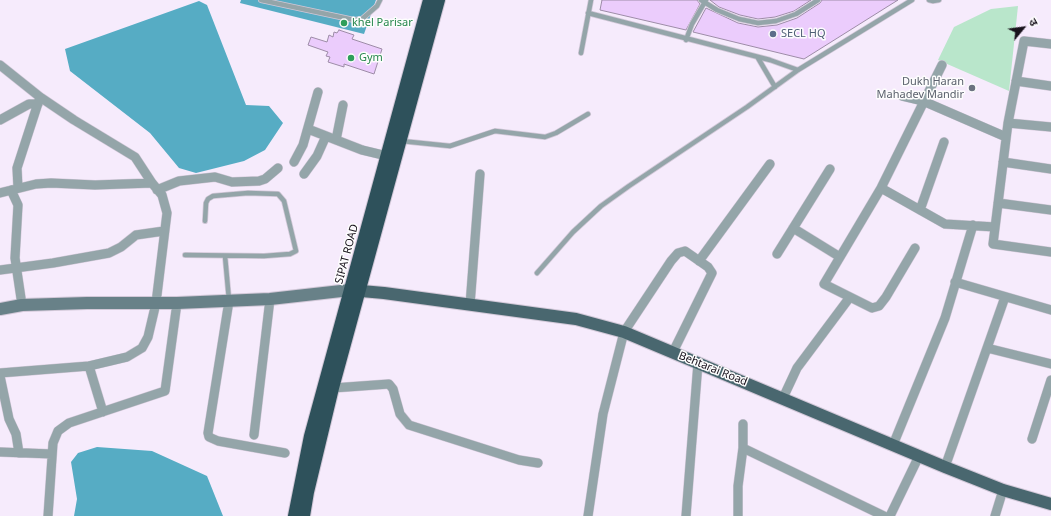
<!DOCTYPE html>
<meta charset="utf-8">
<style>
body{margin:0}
#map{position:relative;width:1051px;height:516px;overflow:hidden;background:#f6ebfc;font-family:"Noto Sans","Noto Sans Devanagari",sans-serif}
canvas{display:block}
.north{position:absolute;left:1003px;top:8px;width:40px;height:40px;-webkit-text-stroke:3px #fdfdfd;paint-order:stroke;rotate:61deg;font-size:11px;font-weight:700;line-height:16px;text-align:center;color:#18121c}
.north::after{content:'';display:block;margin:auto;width:14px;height:18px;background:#18121c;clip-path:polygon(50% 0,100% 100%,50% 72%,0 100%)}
</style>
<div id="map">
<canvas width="1051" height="516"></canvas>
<div class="north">उ</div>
</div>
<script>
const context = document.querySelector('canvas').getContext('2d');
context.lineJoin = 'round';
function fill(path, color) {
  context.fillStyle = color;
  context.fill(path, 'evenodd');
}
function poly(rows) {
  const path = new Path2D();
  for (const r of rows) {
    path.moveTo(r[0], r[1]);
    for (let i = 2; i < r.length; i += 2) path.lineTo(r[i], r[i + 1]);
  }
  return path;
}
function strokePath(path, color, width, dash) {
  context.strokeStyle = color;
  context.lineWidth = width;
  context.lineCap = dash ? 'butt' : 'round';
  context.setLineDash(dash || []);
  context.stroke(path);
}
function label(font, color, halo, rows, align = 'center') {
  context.font = font + ' "Noto Sans",sans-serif';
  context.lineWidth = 3;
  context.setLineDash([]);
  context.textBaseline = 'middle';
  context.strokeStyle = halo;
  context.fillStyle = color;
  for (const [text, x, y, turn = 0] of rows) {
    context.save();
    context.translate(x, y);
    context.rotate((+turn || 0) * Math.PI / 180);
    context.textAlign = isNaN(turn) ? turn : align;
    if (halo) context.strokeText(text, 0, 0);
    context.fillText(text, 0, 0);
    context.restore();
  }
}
fill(poly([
 [1018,6,1009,91,938,60,954,27,991,9]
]), '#b9e6cb');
fill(poly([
 [241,0,376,0,364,34,240,3],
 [199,1,207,5,246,105,269,106,283,123,265,150,244,161,196,173,179,168,150,133,70,71,65,49],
 [97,447,152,451,207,476,223,516,74,516,77,499,71,462,78,453]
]), '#56acc4');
const building = poly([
 [602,0,697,0,700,4,686,30,600,10,602,0],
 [710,0,811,0,794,11,775,17,758,19,740,15,719,7,710,0],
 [822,0,898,0,804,59,693,32,706,8,738,23,758,27,777,25,797,18,820,3,822,0],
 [339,30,354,35,352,39,382,49,374,74,344,64,344,67,328,62,330,57,326,56,328,52,308,45,311,37,327,42,329,35,333,37,334,32,337,33,339,30]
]);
fill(building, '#ebccfc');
strokePath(building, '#9d8ca7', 1);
const lane = poly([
 [261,0,354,20,362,19,377,6,380,0],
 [701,0,717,10,739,19,758,23,776,21,796,14,818,0],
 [929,0,933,1,939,0],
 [588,13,770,60,798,70],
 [686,40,692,24,706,0],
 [581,53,591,0],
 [758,58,775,87],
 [401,141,450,146,495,131,545,137,556,133,588,114],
 [185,255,264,256,290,254,296,251,284,201,278,194,248,193,213,196,208,199,206,203,205,221],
 [225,256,229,300],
 [537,273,573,232,601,206,629,186,747,107,798,70,912,0]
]);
const street = poly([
 [1051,44,1024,41,1008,123,993,244,1051,252],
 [0,65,40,97,74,120,135,157,152,183,162,195,167,213,156,303,148,337,142,348,127,357,89,366,0,373],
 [1016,81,1051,86],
 [902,96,923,101,1006,137],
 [0,120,29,104,38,104],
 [1008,123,1051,127],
 [308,129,362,150,387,156],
 [336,140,343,105],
 [294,162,303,145,318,92],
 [1003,162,1051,169],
 [304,174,317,156,326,136],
 [18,188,17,168,40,97],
 [881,188,945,224,995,227],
 [11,190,18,205,15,258,22,305],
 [157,190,179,181,215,177,232,182,259,181,265,179,278,168],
 [0,193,36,184,51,183,95,185,152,183],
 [998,203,1051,210],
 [920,210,944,142],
 [793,228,840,257],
 [777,254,830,169],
 [699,261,770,164],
 [0,270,53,263,109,253,121,247,136,235,164,231],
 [955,282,1051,310],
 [850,297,872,308,879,306,886,297,915,248],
 [229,301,208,433,209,437,218,441,285,453],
 [470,305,480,174],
 [987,348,1051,364],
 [89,366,103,412],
 [0,376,9,419,16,434,19,453],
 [333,388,389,384,393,389,400,414,409,425,519,460,538,463],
 [783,398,797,368,850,297,824,284,881,188,942,65],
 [254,435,270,299],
 [1032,439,1051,380],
 [893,445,945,318,973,225],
 [743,448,884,516],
 [0,452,52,454],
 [945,467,1005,297],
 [48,516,53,443,58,431,69,423,165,391,177,303],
 [588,516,603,414,624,332,671,261,678,253,685,251,708,267,712,273,673,352],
 [686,516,698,363],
 [738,516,738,486,743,448,743,424],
 [890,516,919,456],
 [995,516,1003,490]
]);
const secondary = poly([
 [0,309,22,305,87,303,177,303,270,299,350,290]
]);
const primary = poly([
 [350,290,384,293,576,319,624,332,945,467,1003,490,1051,504]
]);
const highway = poly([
 [294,516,310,436,429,0],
 [304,516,308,492,333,388,439,0]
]);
strokePath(lane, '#d2c8d8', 6);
strokePath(street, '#d2c8d8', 10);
strokePath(secondary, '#d2c8d8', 14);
strokePath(primary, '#d2c8d8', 14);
strokePath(highway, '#d2c8d8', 14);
strokePath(lane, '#94a5a9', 4.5);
strokePath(street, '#94a5a9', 9);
strokePath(secondary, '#688188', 12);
strokePath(primary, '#49676f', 12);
strokePath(highway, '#2e515b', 12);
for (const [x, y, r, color] of [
 [344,23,4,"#2e9e5b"],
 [773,34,4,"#5c6f8a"],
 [351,58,4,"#2e9e5b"],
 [972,88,4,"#6b7280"]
]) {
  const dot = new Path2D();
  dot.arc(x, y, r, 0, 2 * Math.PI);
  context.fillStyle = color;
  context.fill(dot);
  strokePath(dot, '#fdfdfd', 1.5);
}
label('11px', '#27864d', '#fdfdfd', [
 ["khel Parisar",352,23],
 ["Gym",359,58]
], 'left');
label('11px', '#4e5e75', '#fdfdfd', [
 ["SECL HQ",781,34]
], 'left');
label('11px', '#5b616d', '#fdfdfd', [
 ["Dukh Haran",964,82],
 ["Mahadev Mandir",964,95]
], 'right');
label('11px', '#18121c', '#fdfdfd', [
 ["SIPAT ROAD",347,254,-75],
 ["Behtarai Road",713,369,22]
]);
</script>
